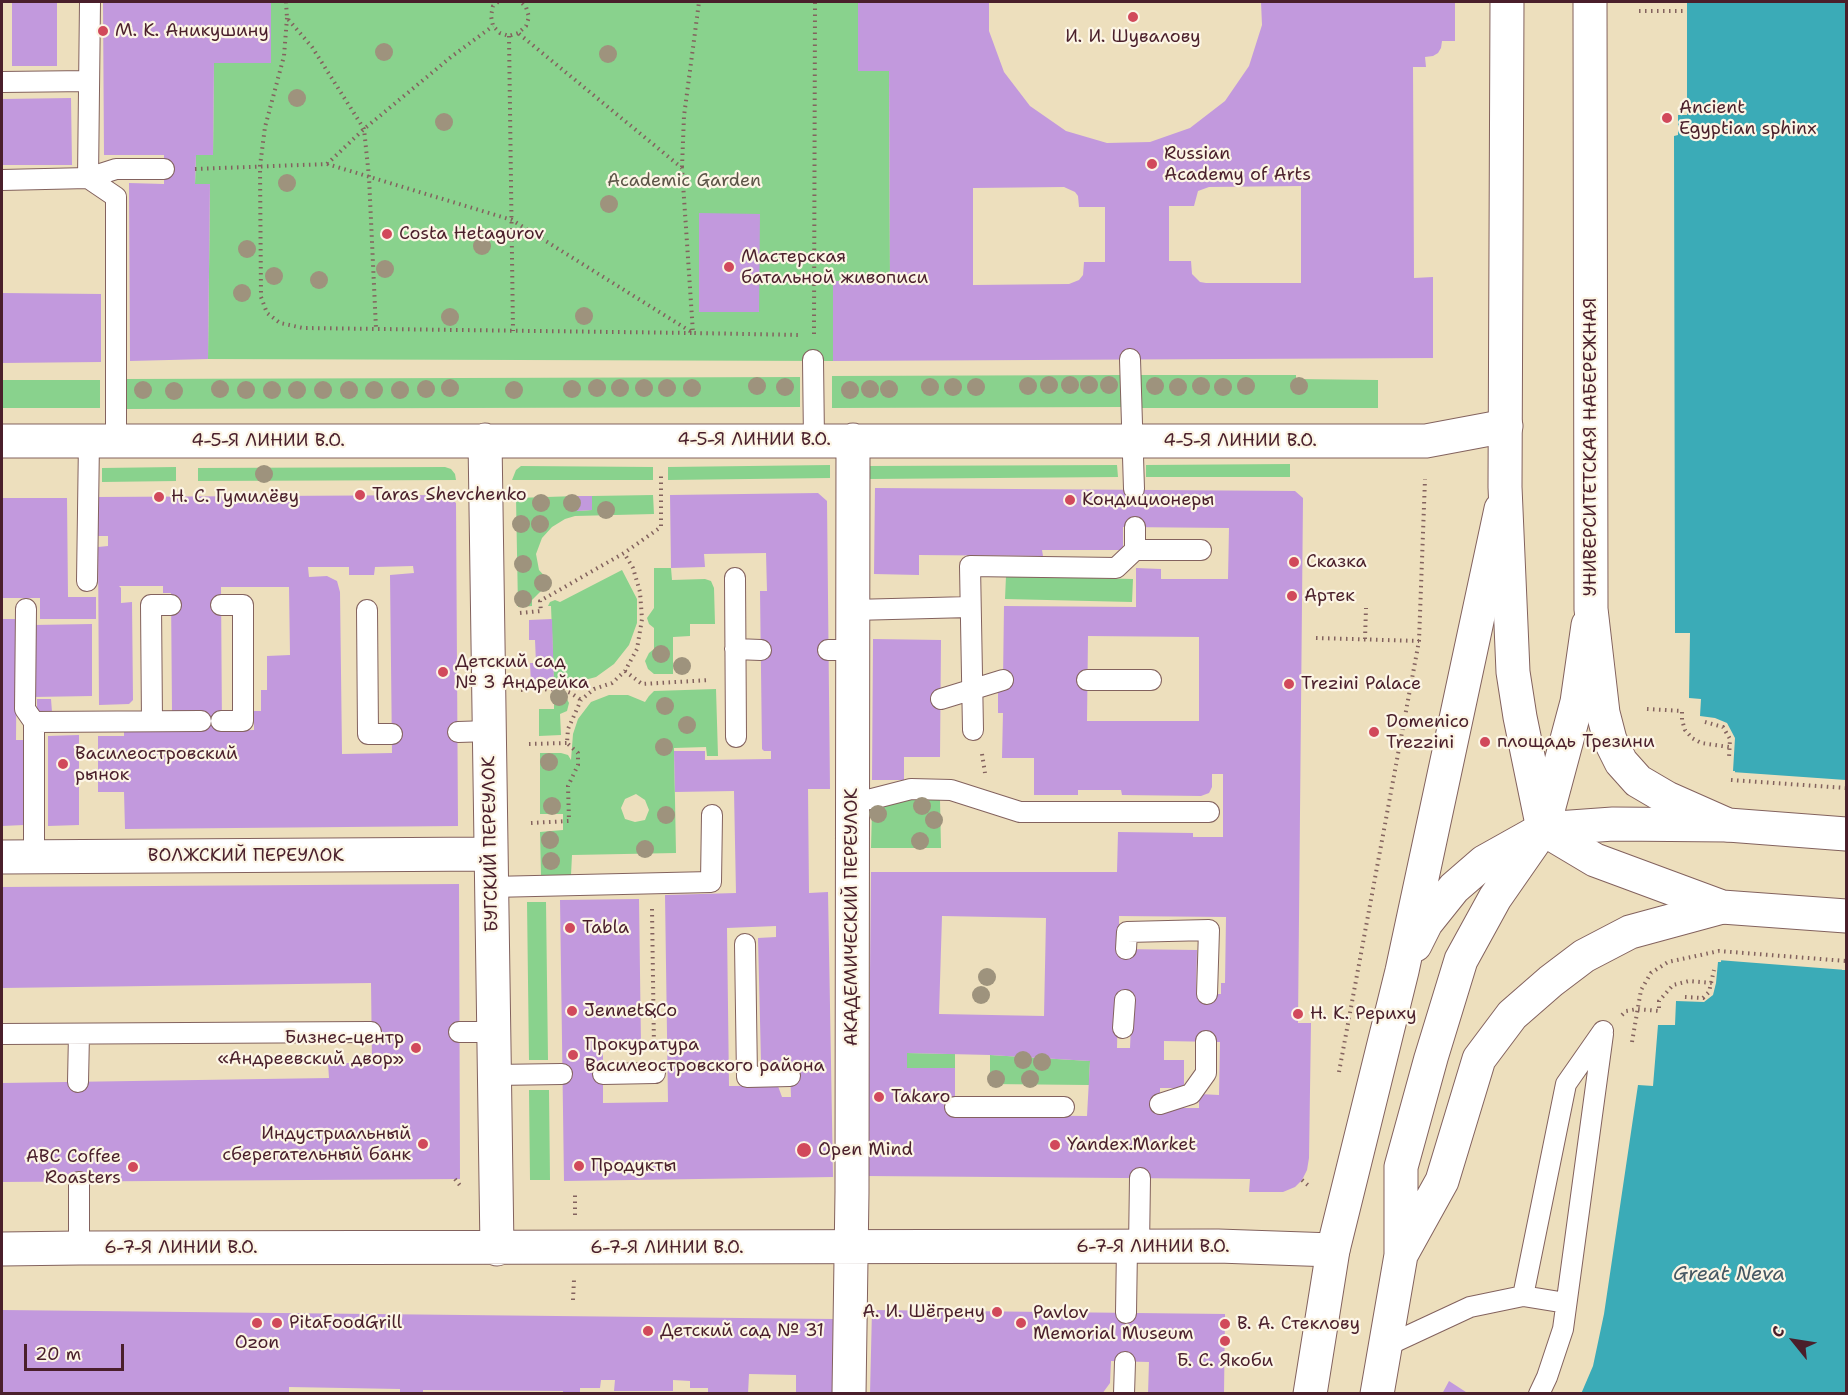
<!DOCTYPE html>
<meta charset="utf-8">
<style>
body{margin:0}
#map{position:relative;width:1848px;height:1395px;overflow:hidden;background:#eddfbd;font-family:"Shantell Sans",sans-serif}
canvas{display:block}
.frame{position:absolute;inset:0;border:3px solid #4a1f2b;pointer-events:none}
.north{position:absolute;left:1764px;top:1311px;width:60px;height:60px;-webkit-text-stroke:4px #fcf5e5;paint-order:stroke;rotate:300deg;font-size:16px;font-weight:700;line-height:24px;text-align:center;color:#4a1f2b}
.north::after{content:'';display:block;margin:auto;width:21px;height:27px;background:#4a1f2b;clip-path:polygon(50% 0,100% 100%,50% 72%,0 100%)}
.scale{position:absolute;left:24px;top:1344px;width:100px;height:27px;box-sizing:border-box;border:3px solid #4a1f2b;border-top:0;padding-left:8px;font-size:18px;line-height:21px;white-space:nowrap;color:#4a1f2b;-webkit-text-stroke:4px #fcf5e5;paint-order:stroke}
</style>
<div id="map">
<canvas width="1848" height="1395"></canvas>
<div class="frame"></div>
<div class="north">С</div>
<div class="scale">20 m</div>
</div>
<script>
const context = document.querySelector('canvas').getContext('2d');
context.lineJoin = 'round';
function fill(path, color) {
  context.fillStyle = color;
  context.fill(path, 'evenodd');
}
function poly(rows) {
  const path = new Path2D();
  for (const r of rows) {
    path.moveTo(r[0], r[1]);
    for (let i = 2; i < r.length; i += 2) path.lineTo(r[i], r[i + 1]);
  }
  return path;
}
function strokePath(path, color, width, dash) {
  context.strokeStyle = color;
  context.lineWidth = width;
  context.lineCap = dash ? 'butt' : 'round';
  context.setLineDash(dash || []);
  context.stroke(path);
}
function label(font, color, halo, rows, align = 'center') {
  context.font = font + ' "Shantell Sans",sans-serif';
  context.lineWidth = 4.5;
  context.setLineDash([]);
  context.textBaseline = 'middle';
  context.strokeStyle = halo;
  context.fillStyle = color;
  for (const [text, x, y, turn = 0] of rows) {
    context.save();
    context.translate(x, y);
    context.rotate((+turn || 0) * Math.PI / 180);
    context.textAlign = isNaN(turn) ? turn : align;
    if (halo) context.strokeText(text, 0, 0);
    context.fillText(text, 0, 0);
    context.restore();
  }
}
fill(poly([
 [271,2,858,2,858,70,889,71,890,281,833,281,833,361,208,359,210,185,195,184,196,155,213,155,214,63,271,63],
 [1122,375,1122,407,832,408,832,376],
 [1141,375,1296,375,1296,379,1378,380,1378,408,1141,408],
 [800,377,800,407,125,409,125,379],
 [2,380,100,380,100,408,2,408],
 [1290,464,1290,477,1146,477,1146,465],
 [830,465,830,478,668,480,668,467],
 [1117,465,1118,477,868,479,868,466],
 [521,466,653,467,653,480,512,480,516,470],
 [176,467,176,481,102,482,102,468],
 [445,467,451,469,455,474,456,480,198,481,198,468],
 [653,495,654,514,575,516,565,519,552,527,542,538,536,554,539,570,550,582,532,600,532,606,518,607,516,498,577,496,578,511,592,510,592,496],
 [654,568,671,568,672,580,705,579,711,581,714,588,715,624,690,624,690,636,673,637,673,674,654,674,648,669,645,661,649,653,654,649,654,628,649,624,647,618,654,608],
 [622,570,637,599,637,623,629,645,614,664,596,677,577,682,554,684,551,606,548,606,550,602,555,600,560,602],
 [1006,576,1133,579,1132,602,1005,599],
 [716,689,718,756,707,756,706,747,674,748,676,853,572,855,571,875,541,876,540,832,563,830,563,814,540,814,540,753,561,753,568,755,571,760,573,734,578,719,591,702,609,695,628,695,645,702,649,696,654,691],
 [636,794,645,800,649,810,645,820,635,822,625,819,621,808,625,799],
 [554,694,566,697,569,703,567,711,560,714,561,735,539,736,539,709,554,709],
 [916,799,940,800,941,848,871,848,872,810,891,803],
 [527,902,546,902,548,1060,529,1060],
 [907,1053,955,1054,955,1068,907,1068],
 [990,1055,1090,1061,1089,1085,990,1084],
 [529,1090,549,1090,550,1180,530,1180]
]), '#89d28d');
fill(poly([
 [1687,2,1846,2,1846,916,1842,970,1846,970,1846,1393,1581,1394,1593,1366,1604,1314,1638,1085,1653,1086,1658,1025,1675,1025,1676,1001,1704,1002,1713,995,1716,983,1718,962,1721,962,1735,771,1733,771,1735,738,1727,723,1715,718,1700,716,1701,699,1689,698,1690,633,1675,633,1674,136,1678,135,1678,115,1687,115]
]), '#3babb7');
fill(poly([
 [1684,2,1687,2,1687,115,1678,115,1677,112,1684,112],
 [1732,772,1846,780,1846,970,1718,960]
]), '#eddfbd');
fill(poly([
 [12,2,57,2,57,66,12,66],
 [103,2,271,2,271,63,214,63,213,155,196,155,195,184,210,184,208,359,130,361,129,183,164,184,164,155,104,155],
 [858,2,989,2,989,31,1004,72,1030,106,1066,131,1107,143,1150,142,1190,128,1225,101,1249,66,1262,25,1261,2,1455,2,1455,41,1442,41,1441,48,1438,53,1433,56,1425,57,1426,67,1413,67,1414,278,1433,277,1433,358,833,361,833,281,890,281,889,71,858,71],
 [1301,186,1301,283,1206,283,1200,282,1192,274,1191,261,1169,261,1169,206,1194,206,1198,191,1209,187],
 [1064,187,1075,192,1078,196,1079,207,1105,207,1105,262,1084,262,1083,275,1079,280,1069,284,973,285,973,188],
 [71,98,72,165,2,165,2,99],
 [699,213,760,214,759,312,699,312],
 [2,293,101,294,101,362,2,363],
 [875,488,1295,491,1303,498,1298,1023,1311,1023,1309,1158,1307,1170,1302,1180,1295,1187,1283,1192,1249,1192,1250,1179,868,1176,871,872,1117,872,1118,832,1193,833,1193,837,1223,837,1223,774,1212,774,1212,787,1209,793,1201,796,1122,795,1121,790,1078,790,1078,795,1034,795,1034,758,1002,758,1003,713,998,713,998,689,1003,680,1004,606,1136,607,1136,568,1161,569,1161,579,1228,579,1229,528,1123,527,1123,550,1042,550,1043,556,919,555,919,575,874,574],
 [1088,636,1199,637,1199,721,1087,721],
 [942,916,1046,918,1044,1016,939,1014],
 [1119,916,1226,917,1225,983,1221,983,1221,994,1196,994,1197,950,1119,949],
 [1118,1000,1132,1001,1130,1048,1117,1048],
 [1164,1041,1220,1042,1219,1095,1199,1094,1199,1108,1160,1108,1160,1088,1184,1088,1184,1060,1164,1060],
 [907,1053,990,1055,1090,1061,1087,1116,955,1115,955,1068,907,1068],
 [818,493,827,501,830,789,808,789,809,893,828,892,833,1177,564,1181,560,900,639,899,641,1047,603,1048,603,1103,668,1102,665,895,736,893,734,791,675,792,674,751,705,751,705,760,771,759,771,751,764,751,762,749,760,591,767,591,766,553,704,554,705,567,671,568,670,495],
 [776,926,776,937,758,938,761,1062,790,1066,791,1097,782,1097,778,1086,729,1086,727,928],
 [446,495,456,503,458,826,125,829,124,792,98,792,98,736,124,736,124,732,201,731,201,721,172,712,171,593,163,593,163,586,119,586,121,588,121,603,132,602,133,700,129,704,99,705,98,547,108,546,108,536,98,536,97,497],
 [413,566,414,573,390,575,392,753,342,754,340,592,337,581,327,576,309,577,308,567,349,567,349,575,374,575,375,567],
 [221,587,289,587,290,655,267,656,267,690,261,690,261,711,254,711,254,730,222,731],
 [577,496,592,496,592,510,577,511],
 [2,498,67,498,68,597,96,597,96,619,40,619,40,598,2,598],
 [2,619,17,619,16,740,25,740,24,825,2,826],
 [552,619,554,684,531,685,530,663,536,663,535,640,529,640,529,620],
 [92,624,92,696,33,697,33,625],
 [873,639,941,640,940,757,904,757,904,780,872,780],
 [37,699,51,699,52,712,37,712],
 [79,735,79,825,48,826,48,736],
 [459,884,460,1179,2,1182,2,1083,329,1078,328,1063,372,1063,371,983,2,988,2,887],
 [2,1310,833,1319,832,1394,796,1394,796,1375,749,1374,748,1394,708,1394,708,1388,690,1388,690,1381,673,1380,673,1391,614,1391,615,1380,601,1380,600,1388,580,1388,580,1394,563,1394,563,1391,423,1390,423,1394,400,1394,400,1389,289,1387,289,1394,2,1394],
 [872,1310,1225,1314,1224,1394,1148,1394,1149,1362,1111,1361,1110,1383,1102,1394,870,1394],
 [1449,1381,1469,1394,1442,1394]
]), '#c299dd');
const lane = poly([
 [90,2,88,178,116,197,116,441],
 [2,82,89,81],
 [2,180,88,178,116,169,164,169],
 [1130,359,1134,489],
 [813,360,814,440],
 [1135,527,1135,550],
 [735,578,736,737],
 [87,581,89,441],
 [221,605,243,605,243,721,221,721],
 [26,609,25,709,34,722,34,857],
 [367,610,368,734,392,734],
 [853,610,970,607],
 [735,649,761,650],
 [828,650,853,650],
 [1087,680,1151,680],
 [941,699,1003,680],
 [152,721,151,605,171,605],
 [34,722,201,721],
 [973,730,970,566,1116,568,1135,550,1201,550],
 [458,732,489,731],
 [853,800,872,799,911,789,951,790,1020,812,1209,812],
 [491,887,711,882,712,815],
 [745,944,747,1077,790,1076],
 [1126,949,1127,932,1209,930,1207,994],
 [1123,1028,1125,1000],
 [459,1032,493,1032],
 [2,1034,371,1032],
 [603,1074,655,1073],
 [494,1075,562,1074],
 [78,1082,79,1034],
 [1160,1104,1191,1094,1206,1073,1206,1041],
 [955,1107,1064,1107],
 [79,1182,79,1248],
 [1139,1247,1140,1178],
 [1523,1296,1566,1303],
 [1126,1313,1127,1247],
 [1384,1347,1470,1307,1523,1296,1566,1084,1603,1031],
 [1124,1394,1125,1362],
 [1539,1394,1547,1377,1563,1329,1603,1034]
]);
const street = poly([
 [485,440,497,1249],
 [2,441,1426,441,1506,426],
 [2,857,491,854],
 [2,1249,79,1248,1218,1246,1333,1250],
 [849,1394,852,1192,853,440]
]);
const secondary = poly([
 [1415,945,1426,923,1454,888,1484,862,1543,829,1613,824,1728,825],
 [1401,1255,1401,1167,1431,1058,1461,960,1495,898,1543,829,1577,702,1588,625],
 [1310,1394,1333,1250,1402,971,1501,509],
 [1377,1394,1401,1255,1442,1181,1479,1059,1512,1015,1551,981,1584,956,1630,932,1722,907]
]);
const primary = poly([
 [1507,2,1505,487,1511,625,1513,672,1520,717,1543,829,1595,860,1722,907,1846,916],
 [1590,2,1591,609,1603,713,1610,740,1621,762,1638,781,1667,798,1728,825,1846,834]
]);
strokePath(lane, '#83625e', 22);
strokePath(street, '#83625e', 35);
strokePath(secondary, '#83625e', 35);
strokePath(primary, '#83625e', 35);
strokePath(poly([
 [286,2,287,18,312,47,364,129,369,177,376,329],
 [498,2,493,6,491,16,493,26,500,33,509,36,518,33,526,26,529,17,526,7,521,2],
 [1639,11,1687,11],
 [287,18,284,56,265,127,260,166,261,297,267,313,280,323,303,328,693,333,682,168,518,33],
 [509,36,513,331],
 [327,164,512,220,693,333,801,335],
 [682,167,684,116,699,2],
 [195,169,327,164,364,129,451,57,493,26],
 [814,334,815,2],
 [520,613,541,611,540,601,624,553,661,527,661,473],
 [1316,638,1419,641],
 [1365,639,1366,608],
 [625,671,642,684,710,680],
 [521,690,560,689,571,693,581,700],
 [1647,709,1682,711,1682,720,1685,730,1692,738,1701,743,1729,747],
 [1705,722,1723,727,1730,739,1729,758],
 [529,744,567,743],
 [982,754,985,773],
 [1731,780,1846,788],
 [531,823,569,821,568,786,578,765,578,753,567,743,568,729,581,700,594,689,612,683,625,671,637,649,642,619,640,592,633,568,624,553],
 [652,909,654,1048],
 [1685,997,1703,998,1709,992,1714,970],
 [1622,1015,1626,1011,1637,1009,1659,1011,1659,1001,1673,985,1689,981,1713,983],
 [1632,1042,1641,990,1651,973,1668,962,1719,951,1846,961],
 [1339,1072,1419,641,1425,479],
 [455,1179,462,1188],
 [1302,1180,1309,1186],
 [575,1215,575,1195],
 [573,1300,574,1280]
]), '#83625e', 4, [1.5, 4.5]);
strokePath(lane, '#fff', 20);
strokePath(street, '#fff', 33);
strokePath(secondary, '#fff', 33);
strokePath(primary, '#fff', 33);
context.fillStyle = '#9e937d';
for (const [x, y] of [
 [384,52],
 [608,54],
 [297,98],
 [444,122],
 [287,183],
 [609,204],
 [482,246],
 [247,249],
 [385,269],
 [274,276],
 [319,280],
 [242,293],
 [584,316],
 [450,317],
 [1049,385],
 [1070,385],
 [1089,385],
 [1109,385],
 [757,386],
 [1028,386],
 [1155,386],
 [1201,386],
 [1246,386],
 [1299,386],
 [785,387],
 [930,387],
 [953,387],
 [976,387],
 [1178,387],
 [1223,387],
 [450,388],
 [597,388],
 [620,388],
 [644,388],
 [667,388],
 [692,388],
 [220,389],
 [426,389],
 [572,389],
 [870,389],
 [889,389],
 [143,390],
 [246,390],
 [272,390],
 [297,390],
 [323,390],
 [349,390],
 [374,390],
 [400,390],
 [514,390],
 [850,390],
 [174,391],
 [264,474],
 [541,503],
 [572,503],
 [606,510],
 [521,524],
 [540,524],
 [523,564],
 [543,583],
 [523,599],
 [661,654],
 [682,666],
 [559,697],
 [665,706],
 [687,725],
 [664,747],
 [549,762],
 [552,806],
 [922,806],
 [878,814],
 [666,815],
 [934,820],
 [550,840],
 [920,841],
 [645,849],
 [551,861],
 [987,977],
 [981,995],
 [1023,1060],
 [1042,1062],
 [996,1079],
 [1030,1079]
]) {
  context.beginPath();
  context.arc(x, y, 9, 0, 2 * Math.PI);
  context.fill();
}
for (const [x, y, r, color] of [
 [1133,17,6,"#d1495b"],
 [103,31,6,"#d1495b"],
 [1667,118,6,"#d1495b"],
 [1152,164,6,"#d1495b"],
 [387,234,6,"#d1495b"],
 [729,267,6,"#d1495b"],
 [360,495,6,"#d1495b"],
 [159,497,6,"#d1495b"],
 [1070,500,6,"#d1495b"],
 [1294,562,6,"#d1495b"],
 [1292,596,6,"#d1495b"],
 [443,672,6,"#d1495b"],
 [1289,684,6,"#d1495b"],
 [1374,732,6,"#d1495b"],
 [1485,742,6,"#d1495b"],
 [63,764,6,"#d1495b"],
 [570,928,6,"#d1495b"],
 [572,1011,6,"#d1495b"],
 [1298,1014,6,"#d1495b"],
 [416,1048,6,"#d1495b"],
 [573,1055,6,"#d1495b"],
 [879,1097,6,"#d1495b"],
 [423,1144,6,"#d1495b"],
 [1055,1145,6,"#d1495b"],
 [804,1150,8,"#d1495b"],
 [579,1166,6,"#d1495b"],
 [133,1167,6,"#d1495b"],
 [997,1312,6,"#d1495b"],
 [257,1323,6,"#d1495b"],
 [277,1323,6,"#d1495b"],
 [1021,1323,6,"#d1495b"],
 [1225,1324,6,"#d1495b"],
 [648,1331,6,"#d1495b"],
 [1225,1341,6,"#d1495b"]
]) {
  const dot = new Path2D();
  dot.arc(x, y, r, 0, 2 * Math.PI);
  context.fillStyle = color;
  context.fill(dot);
  strokePath(dot, '#fcf5e5', 2);
}
label('18px', '#4a1f2b', '#fcf5e5', [
 ["М. К. Аникушину",115,31],
 ["И. И. Шувалову",1133,37,"center"],
 ["Ancient",1679,108],
 ["Egyptian sphinx",1679,129],
 ["Russian",1164,154],
 ["Academy of Arts",1164,175],
 ["Costa Hetagurov",399,234],
 ["Мастерская",741,257],
 ["батальной живописи",741,278],
 ["Taras Shevchenko",372,495],
 ["Н. С. Гумилёву",171,497],
 ["Кондиционеры",1082,500],
 ["Сказка",1306,562],
 ["Артек",1304,596],
 ["Детский сад",455,662],
 ["№ 3 Андрейка",455,683],
 ["Trezini Palace",1301,684],
 ["Domenico",1386,722],
 ["Trezzini",1386,743],
 ["площадь Трезини",1497,742],
 ["Василеостровский",75,754],
 ["рынок",75,775],
 ["Tabla",582,928],
 ["Jennet&Co",584,1011],
 ["Н. К. Рериху",1310,1014],
 ["Бизнес-центр",404,1038,"right"],
 ["«Андреевский двор»",404,1059,"right"],
 ["Прокуратура",585,1045],
 ["Василеостровского района",585,1066],
 ["Takaro",891,1097],
 ["Индустриальный",411,1134,"right"],
 ["сберегательный банк",411,1155,"right"],
 ["Yandex.Market",1067,1145],
 ["Open Mind",818,1150],
 ["ABC Coffee",121,1157,"right"],
 ["Roasters",121,1178,"right"],
 ["Продукты",591,1166],
 ["А. И. Шёгрену",985,1312,"right"],
 ["Pavlov",1033,1313],
 ["Memorial Museum",1033,1334],
 ["PitaFoodGrill",289,1323],
 ["В. А. Стеклову",1237,1324],
 ["Детский сад № 31",660,1331],
 ["Ozon",257,1343,"center"],
 ["Б. С. Якоби",1225,1361,"center"]
], 'left');
label('18px', '#5d5548', '#fcf5e5', [
 ["Academic Garden",684,181]
]);
label('18px', '#4a1f2b', '#fcf5e5', [
 ["4-5-Я ЛИНИИ В.О.",754,440],
 ["4-5-Я ЛИНИИ В.О.",268,441],
 ["4-5-Я ЛИНИИ В.О.",1240,441],
 ["УНИВЕРСИТЕТСКАЯ НАБЕРЕЖНАЯ",1591,447,-90],
 ["БУГСКИЙ ПЕРЕУЛОК",491,844,-91],
 ["ВОЛЖСКИЙ ПЕРЕУЛОК",246,856],
 ["АКАДЕМИЧЕСКИЙ ПЕРЕУЛОК",852,917,-90],
 ["6-7-Я ЛИНИИ В.О.",1153,1247],
 ["6-7-Я ЛИНИИ В.О.",181,1248],
 ["6-7-Я ЛИНИИ В.О.",667,1248]
]);
label('italic 20px', '#445763', '#fcf5e5', [
 ["Great Neva",1729,1275]
]);
</script>
